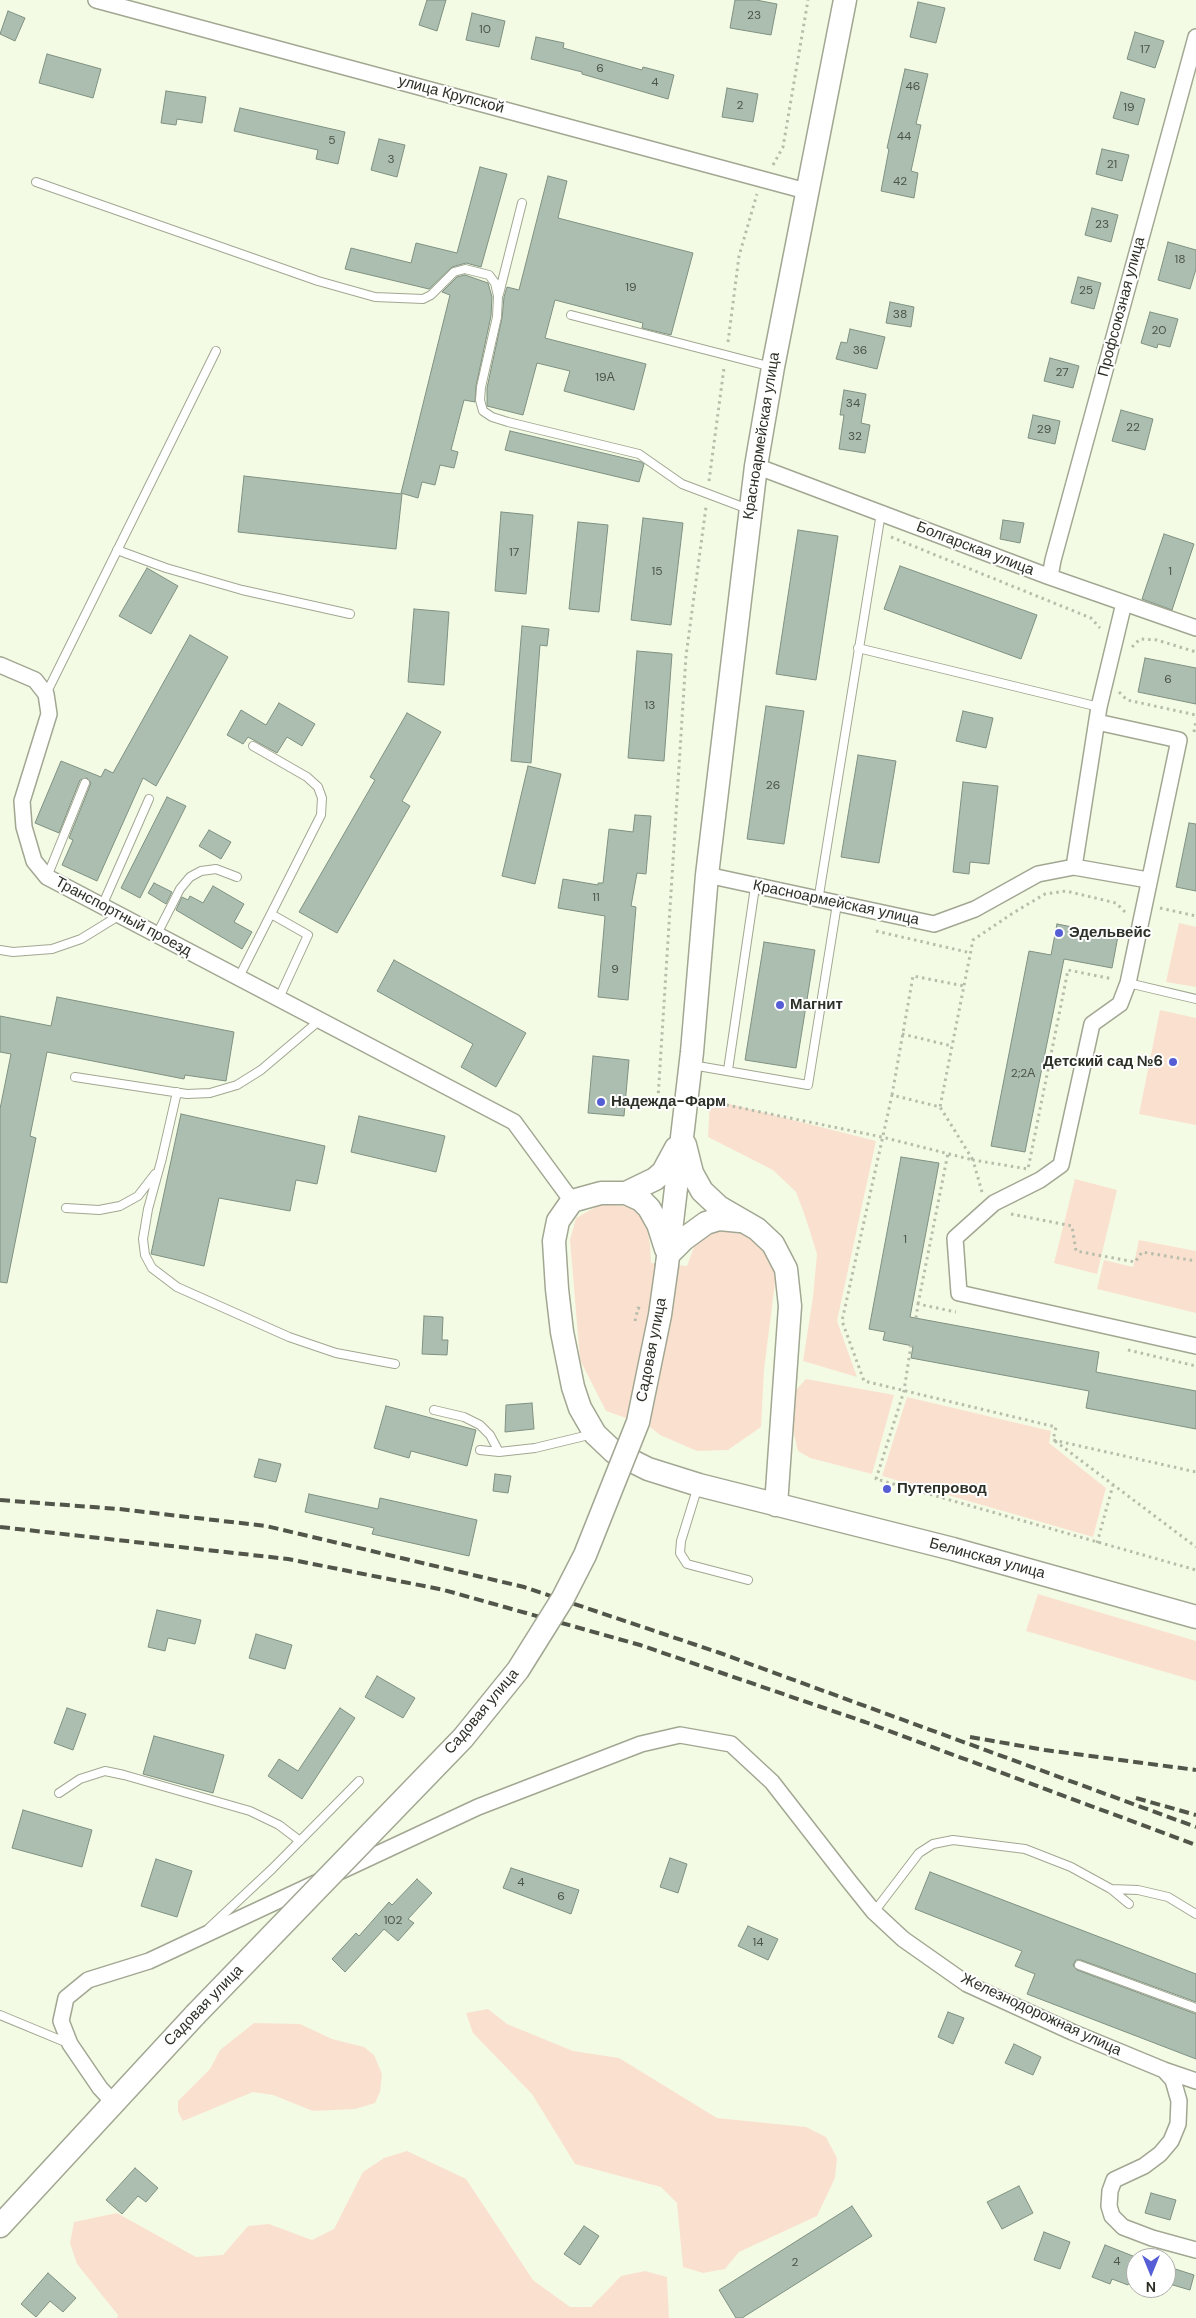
<!DOCTYPE html>
<meta charset="utf-8">
<style>
body{margin:0}
#map{position:relative;width:1196px;height:2318px;overflow:hidden;background:#f4fbe4;font-family:"DM Sans",sans-serif}
canvas{display:block}
.north{position:absolute;left:1126px;top:2248px;width:50px;height:50px;box-sizing:border-box;background:#fff;border:1px solid #abaca9;border-radius:50%;rotate:180deg;font-size:14px;font-weight:700;line-height:20px;text-align:center;color:#2d3027}
.north::after{content:'';display:block;margin:auto;width:18px;height:22px;background:#555ed5;clip-path:polygon(50% 0,100% 100%,50% 72%,0 100%)}
</style>
<div id="map">
<canvas width="1196" height="2318"></canvas>
<div class="north">N</div>
</div>
<script>
const context = document.querySelector('canvas').getContext('2d');
context.lineJoin = 'round';
function fill(path, color) {
  context.fillStyle = color;
  context.fill(path, 'evenodd');
}
function poly(rows) {
  const path = new Path2D();
  for (const r of rows) {
    path.moveTo(r[0], r[1]);
    for (let i = 2; i < r.length; i += 2) path.lineTo(r[i], r[i + 1]);
  }
  return path;
}
function strokePath(path, color, width, dash) {
  context.strokeStyle = color;
  context.lineWidth = width;
  context.lineCap = dash ? 'butt' : 'round';
  context.setLineDash(dash || []);
  context.stroke(path);
}
function label(font, color, halo, rows, align = 'center') {
  context.font = font + ' "DM Sans",sans-serif';
  context.lineWidth = 4;
  context.setLineDash([]);
  context.textBaseline = 'middle';
  context.strokeStyle = halo;
  context.fillStyle = color;
  for (const [text, x, y, turn = 0] of rows) {
    context.save();
    context.translate(x, y);
    context.rotate((+turn || 0) * Math.PI / 180);
    context.textAlign = isNaN(turn) ? turn : align;
    if (halo) context.strokeText(text, 0, 0);
    context.fillText(text, 0, 0);
    context.restore();
  }
}
fill(poly([
 [1179,923,1196,927,1196,987,1166,982],
 [1160,1010,1196,1018,1196,1125,1139,1114],
 [710,1099,876,1141,837,1321,857,1377,803,1361,813,1297,817,1254,805,1216,796,1192,773,1170,708,1137],
 [1075,1179,1117,1190,1097,1274,1054,1263],
 [601,1204,633,1207,645,1220,650,1244,651,1263,687,1266,694,1247,716,1229,742,1228,767,1251,776,1275,764,1370,761,1427,728,1450,697,1451,660,1435,649,1426,606,1411,580,1360,570,1240,576,1218],
 [1139,1240,1196,1251,1196,1313,1097,1289,1104,1260,1133,1267],
 [806,1379,894,1395,872,1474,810,1458,798,1451,791,1421,796,1390],
 [907,1397,1051,1431,1049,1443,1106,1488,1093,1537,882,1476],
 [1038,1594,1196,1641,1196,1681,1026,1631],
 [488,2009,507,2024,573,2051,619,2058,717,2118,806,2127,826,2137,837,2158,835,2178,817,2216,739,2252,725,2269,703,2273,683,2267,677,2203,661,2187,575,2164,532,2094,473,2033,466,2013],
 [254,2023,300,2024,332,2039,364,2047,374,2055,382,2074,380,2092,375,2103,355,2109,313,2111,273,2095,253,2092,183,2121,178,2112,178,2101,210,2069,220,2050],
 [407,2151,466,2179,533,2280,570,2307,591,2307,621,2276,645,2271,667,2277,669,2318,117,2318,118,2315,77,2264,70,2243,74,2222,117,2213,196,2257,223,2255,248,2226,269,2224,312,2240,334,2229,363,2172,384,2158]
]), '#fae1cf');
const building = poly([
 [427,0,446,0,437,31,419,25,427,0],
 [735,0,756,0,777,4,771,35,730,28,735,0],
 [918,2,945,8,936,43,910,37,918,2],
 [8,11,25,18,15,41,0,34,8,11],
 [472,13,505,21,499,47,466,40,472,13],
 [1135,32,1164,41,1155,68,1127,59,1135,32],
 [536,37,564,43,563,48,642,70,643,67,674,75,668,99,582,74,582,72,531,59,536,37],
 [47,54,101,69,93,98,39,83,47,54],
 [905,69,928,74,916,124,921,125,911,171,918,173,914,198,881,191,889,149,887,148,905,69],
 [727,88,758,94,753,122,722,117,727,88],
 [166,91,206,97,202,123,177,119,176,125,161,123,166,91],
 [1121,92,1145,99,1138,125,1113,118,1121,92],
 [240,108,345,132,338,164,316,159,318,150,234,131,240,108],
 [379,139,405,145,397,177,371,170,379,139],
 [1102,149,1129,155,1122,181,1096,174,1102,149],
 [480,167,507,174,481,267,466,263,452,267,429,289,345,269,351,248,411,263,416,243,457,253,480,167],
 [548,176,567,181,558,218,693,253,671,335,642,328,643,323,555,300,545,338,646,364,634,410,564,391,570,371,537,363,523,415,487,406,487,388,502,318,504,297,507,287,519,290,548,176],
 [1092,208,1118,215,1111,242,1085,235,1092,208],
 [1168,242,1196,250,1196,269,1190,289,1158,280,1168,242],
 [465,275,488,283,492,297,491,316,476,386,475,402,464,400,451,450,458,452,454,468,440,465,435,485,422,482,418,498,401,493,450,295,442,292,457,277,465,275],
 [1078,277,1101,283,1094,309,1071,303,1078,277],
 [890,302,914,307,911,327,886,323,890,302],
 [1150,312,1178,319,1170,347,1158,344,1157,348,1141,343,1150,312],
 [850,329,885,337,877,369,836,359,841,342,847,343,850,329],
 [1050,358,1079,366,1073,388,1044,381,1050,358],
 [844,390,866,394,861,423,870,425,865,453,839,449,844,415,840,415,844,390],
 [1121,410,1153,419,1145,450,1112,441,1121,410],
 [1033,415,1060,421,1055,444,1028,438,1033,415],
 [510,431,641,462,644,464,639,482,505,450,510,431],
 [244,476,402,494,396,549,238,532,244,476],
 [501,512,533,515,526,594,495,591,501,512],
 [643,518,683,523,671,625,631,620,643,518],
 [1003,520,1024,523,1020,543,1000,539,1003,520],
 [578,522,608,525,599,612,569,609,578,522],
 [798,530,838,536,816,680,776,674,798,530],
 [1164,534,1194,544,1172,610,1142,599,1164,534],
 [900,566,1037,615,1021,659,884,609,900,566],
 [147,568,178,586,151,634,119,616,147,568],
 [414,609,449,612,444,685,408,682,414,609],
 [522,626,549,629,547,646,540,645,531,763,511,761,522,626],
 [190,635,228,657,156,786,143,778,97,881,62,865,73,840,69,838,91,783,87,778,80,780,59,833,35,823,61,761,101,777,105,769,113,773,190,635],
 [637,651,672,654,664,761,628,758,637,651],
 [1145,658,1196,668,1196,704,1138,692,1145,658],
 [279,703,315,724,302,746,287,737,277,753,248,737,243,744,227,735,241,710,266,725,279,703],
 [766,706,804,711,784,844,747,839,766,706],
 [963,711,993,718,986,748,956,741,963,711],
 [407,713,441,732,402,801,410,806,337,933,299,912,375,780,370,777,407,713],
 [858,755,896,761,879,863,841,857,858,755],
 [528,766,561,774,535,884,502,876,528,766],
 [963,782,998,786,989,864,970,862,969,874,953,872,963,782],
 [167,797,186,806,140,898,121,888,167,797],
 [635,815,651,816,646,874,637,873,631,906,636,907,628,1000,598,997,605,916,558,908,563,879,598,885,598,883,603,883,609,829,633,832,635,815],
 [1189,823,1196,824,1196,891,1176,887,1189,823],
 [209,830,231,842,221,859,199,846,209,830],
 [154,883,172,892,166,904,148,893,154,883],
 [213,886,244,904,234,922,252,932,242,949,176,910,182,897,188,900,190,896,203,903,213,886],
 [1057,924,1118,936,1112,968,1064,959,1025,1152,991,1146,1029,951,1051,955,1057,924],
 [764,942,815,950,796,1068,745,1060,764,942],
 [394,960,526,1033,496,1087,461,1067,473,1044,377,991,394,960],
 [57,997,234,1032,226,1081,185,1075,184,1079,47,1052,30,1136,36,1138,7,1283,0,1282,0,1109,11,1054,0,1052,0,1016,51,1026,57,997],
 [593,1056,629,1060,624,1116,588,1113,593,1056],
 [181,1114,325,1146,317,1184,296,1180,290,1211,219,1198,204,1266,151,1254,181,1114],
 [359,1116,445,1136,436,1172,351,1152,359,1116],
 [901,1157,939,1163,910,1317,1099,1352,1096,1372,1196,1391,1196,1429,1086,1408,1089,1391,911,1358,913,1346,883,1340,885,1332,869,1329,901,1157],
 [424,1316,443,1317,442,1340,448,1340,447,1355,422,1354,424,1316],
 [532,1403,534,1429,505,1432,506,1405,532,1403],
 [386,1406,476,1430,467,1466,411,1451,409,1458,374,1448,386,1406],
 [259,1459,281,1464,276,1482,254,1477,259,1459],
 [495,1474,511,1476,508,1493,493,1491,495,1474],
 [309,1494,378,1509,380,1498,477,1520,469,1556,372,1534,374,1528,305,1512,309,1494],
 [157,1610,201,1620,195,1644,168,1638,165,1651,148,1647,157,1610],
 [256,1634,292,1645,285,1669,249,1658,256,1634],
 [377,1676,415,1698,403,1718,365,1697,377,1676],
 [67,1708,86,1714,73,1750,54,1743,67,1708],
 [340,1708,355,1718,302,1799,268,1776,279,1759,298,1771,340,1708],
 [154,1736,224,1755,213,1793,143,1774,154,1736],
 [23,1810,92,1830,82,1867,12,1848,23,1810],
 [670,1858,687,1864,678,1893,660,1887,670,1858],
 [156,1859,192,1871,177,1917,141,1906,156,1859],
 [511,1868,579,1890,571,1914,503,1888,511,1868],
 [930,1872,1196,1974,1196,2002,1081,1960,1076,1960,1073,1965,1077,1970,1196,2014,1196,2059,1027,1994,1035,1974,1015,1966,1022,1951,915,1909,930,1872],
 [417,1879,432,1893,408,1919,414,1923,398,1941,384,1929,345,1972,332,1959,356,1933,359,1936,389,1902,392,1905,417,1879],
 [748,1926,778,1939,768,1960,738,1946,748,1926],
 [948,2012,964,2018,953,2044,938,2037,948,2012],
 [1014,2044,1041,2057,1033,2075,1005,2063,1014,2044],
 [135,2168,158,2188,146,2202,138,2196,122,2214,106,2200,135,2168],
 [1019,2186,1033,2213,1002,2229,987,2202,1019,2186],
 [1151,2193,1176,2200,1170,2220,1145,2213,1151,2193],
 [852,2206,872,2236,742,2318,736,2318,719,2290,852,2206],
 [584,2226,599,2236,580,2265,564,2254,584,2226],
 [1044,2232,1070,2242,1060,2269,1034,2260,1044,2232],
 [1105,2245,1138,2258,1136,2258,1136,2266,1128,2285,1112,2279,1110,2284,1092,2277,1105,2245],
 [1166,2266,1194,2275,1190,2290,1166,2283,1166,2266],
 [48,2273,76,2298,63,2312,50,2301,36,2317,21,2304,48,2273]
]);
fill(building, '#abbeaf');
strokePath(building, '#7f9182', 1);
const service = poly([
 [36,182,318,281,375,297,423,299,431,295,454,272,465,269,489,275,495,283,498,296,497,317,481,387,480,400,483,411,492,417,508,422,639,454,682,484,748,509],
 [499,294,522,203],
 [571,315,772,367],
 [117,550,166,568,242,590,350,614],
 [858,648,1099,707],
 [46,694,216,351],
 [47,877,85,783],
 [818,901,881,513],
 [102,906,149,799],
 [271,914,308,935,279,998],
 [157,934,180,889,190,877,201,871,216,869,237,877],
 [0,950,13,952,52,949,81,939,120,915],
 [239,977,321,815,322,798,318,787,307,777,253,746],
 [1128,983,1196,999],
 [692,1065,808,1085,837,904],
 [728,1070,755,887],
 [75,1077,187,1094,210,1093,237,1085,261,1070,320,1020],
 [162,1158,148,1209,143,1239,145,1255,152,1268,177,1287,289,1337,336,1353,395,1364],
 [161,1162,177,1092],
 [66,1208,99,1210,120,1206,138,1196,155,1174],
 [434,1410,464,1417,480,1425,490,1435,499,1452],
 [480,1450,499,1452,535,1448,593,1434],
 [698,1486,681,1541,680,1553,687,1564,748,1580],
 [59,1793,80,1779,105,1771,124,1775,250,1811,279,1825,300,1841],
 [1111,1889,1138,1890,1168,1897,1196,1914],
 [874,1912,919,1853,933,1844,953,1840,1025,1849,1071,1867,1111,1889,1129,1904],
 [209,1928,272,1869,359,1781],
 [1079,1965,1196,2008],
 [0,2015,70,2044]
]);
const minor = poly([
 [96,0,806,191],
 [756,466,1050,577,1196,628],
 [1050,577,1053,560,1196,37],
 [1124,603,1099,707,1074,867,1148,880],
 [0,665,35,680,46,694,49,714,22,801,24,827,34,861,47,877,514,1122,572,1201],
 [1097,722,1179,740,1128,983,1120,1004,1092,1024,1061,1165,1040,1180,994,1203,955,1238,959,1293,1196,1346],
 [707,875,934,924,975,909,1038,874,1074,867],
 [341,1871,478,1807,641,1744,680,1735,731,1744,772,1782,849,1881,874,1912,903,1939,967,1984,1072,2032,1164,2070,1196,2081],
 [1164,2070,1173,2080,1179,2101,1178,2124,1171,2141,1160,2154,1144,2166,1114,2180,1110,2191,1109,2206,1112,2216,1123,2227,1152,2238,1196,2250],
 [113,2102,100,2088,70,2044,61,2021,66,1998,88,1980,149,1961,320,1881]
]);
const secondary = poly([
 [685,1145,692,1173,702,1191,719,1207,757,1229,773,1244,786,1269,790,1306,776,1505],
 [676,1148,663,1172,655,1179,626,1193,601,1193,572,1201,558,1221,554,1241,557,1289,562,1332,573,1387,580,1408,595,1434,614,1452,648,1469,699,1485,953,1549,1196,1617],
 [626,1193,641,1200,649,1208,658,1224,666,1249],
 [668,1255,684,1239,706,1223,719,1219,740,1221],
 [667,1265,692,1052,707,875,756,466,773,367,845,0],
 [0,2226,195,2015]
]);
strokePath(service, '#a1a792', 10);
strokePath(minor, '#a1a792', 18);
strokePath(secondary, '#a1a792', 25);
strokePath(poly([
 [773,165,783,147,808,0],
 [728,342,739,256,757,194],
 [709,481,724,368],
 [891,537,1091,618,1100,628],
 [1132,647,1140,639,1157,640,1196,652],
 [1119,692,1127,700,1196,715],
 [1194,732,1196,720],
 [1160,908,1196,916],
 [1125,912,1116,903,1066,891,1045,894,1013,913,973,940,940,1107,892,1095,842,1321,864,1381,1056,1427,1053,1440,1196,1472],
 [876,931,971,953],
 [902,1034,952,1046],
 [892,1095,913,976,964,986],
 [666,1099,658,1098,686,656,706,507],
 [707,1103,722,1104,882,1137,973,1160,940,1107],
 [982,1192,973,1160,1028,1169,1068,970,1113,979],
 [1011,1214,1072,1226,1076,1251,1135,1262,1142,1252,1196,1261],
 [918,1304,948,1153],
 [916,1318,918,1304,956,1312],
 [635,1321,638,1308,641,1309],
 [911,1345,904,1391,876,1479,1196,1570],
 [1128,1350,1196,1366],
 [1055,1441,1196,1547],
 [1097,1543,1113,1485]
]), '#b8bdab', 3, [2.5, 4]);
strokePath(service, '#fff', 8);
strokePath(minor, '#fff', 15);
strokePath(secondary, '#fff', 22);
strokePath(poly([
 [0,1500,119,1509,266,1526,524,1587,720,1653,1196,1827],
 [0,1527,288,1559,444,1590,640,1645,865,1722,1196,1845],
 [970,1737,1045,1750,1196,1770],
 [1136,1798,1196,1815]
]), '#52554a', 4, [10, 5]);
const secondaryBridge = poly([
 [195,2015,463,1738,518,1670,563,1598,585,1555,638,1422,660,1315,667,1265]
]);
strokePath(secondaryBridge, '#a1a792', 25, []);
strokePath(secondaryBridge, '#fff', 22);
for (const [x, y, r, color] of [
 [1059,933,5,"#555ed5"],
 [780,1005,5,"#555ed5"],
 [1173,1062,5,"#555ed5"],
 [601,1102,5,"#555ed5"],
 [887,1489,5,"#555ed5"]
]) {
  const dot = new Path2D();
  dot.arc(x, y, r, 0, 2 * Math.PI);
  context.fillStyle = color;
  context.fill(dot);
  strokePath(dot, '#fff', 2);
}
label('12px', '#4c5449', null, [
 ["23",754,16],
 ["10",485,30],
 ["17",1145,50],
 ["6",600,69],
 ["4",655,83],
 ["46",913,87],
 ["2",740,106],
 ["19",1129,108],
 ["44",904,137],
 ["5",332,141],
 ["3",391,160],
 ["21",1112,165],
 ["42",900,182],
 ["23",1102,225],
 ["18",1180,260],
 ["19",631,288],
 ["25",1086,291],
 ["38",900,315],
 ["20",1159,331],
 ["36",860,351],
 ["27",1062,373],
 ["19А",605,378],
 ["34",853,404],
 ["22",1133,428],
 ["29",1044,430],
 ["32",855,437],
 ["17",514,553],
 ["15",657,572],
 ["1",1170,572],
 ["6",1168,680],
 ["13",650,706],
 ["26",773,786],
 ["11",596,898],
 ["9",615,970],
 ["2;2А",1023,1074],
 ["1",905,1240],
 ["4",521,1883],
 ["6",561,1897],
 ["102",393,1921],
 ["14",758,1943],
 ["4",1117,2262],
 ["2",795,2263]
]);
label('15px', '#2d3027', '#fff', [
 ["улица Крупской",451,95,15],
 ["Профсоюзная улица",1122,307,-75],
 ["Красноармейская улица",762,436,-81],
 ["Болгарская улица",975,549,21],
 ["Красноармейская улица",836,903,12],
 ["Транспортный проезд",123,917,28],
 ["Садовая улица",652,1350,-79],
 ["Белинская улица",987,1559,15],
 ["Садовая улица",482,1712,-50],
 ["Садовая улица",204,2006,-46],
 ["Железнодорожная улица",1041,2015,25]
]);
label('bold 15px', '#2d3027', '#fff', [
 ["Эдельвейс",1069,933],
 ["Магнит",790,1005],
 ["Детский сад №6",1163,1062,"right"],
 ["Надежда-Фарм",611,1102],
 ["Путепровод",897,1489]
], 'left');
</script>
